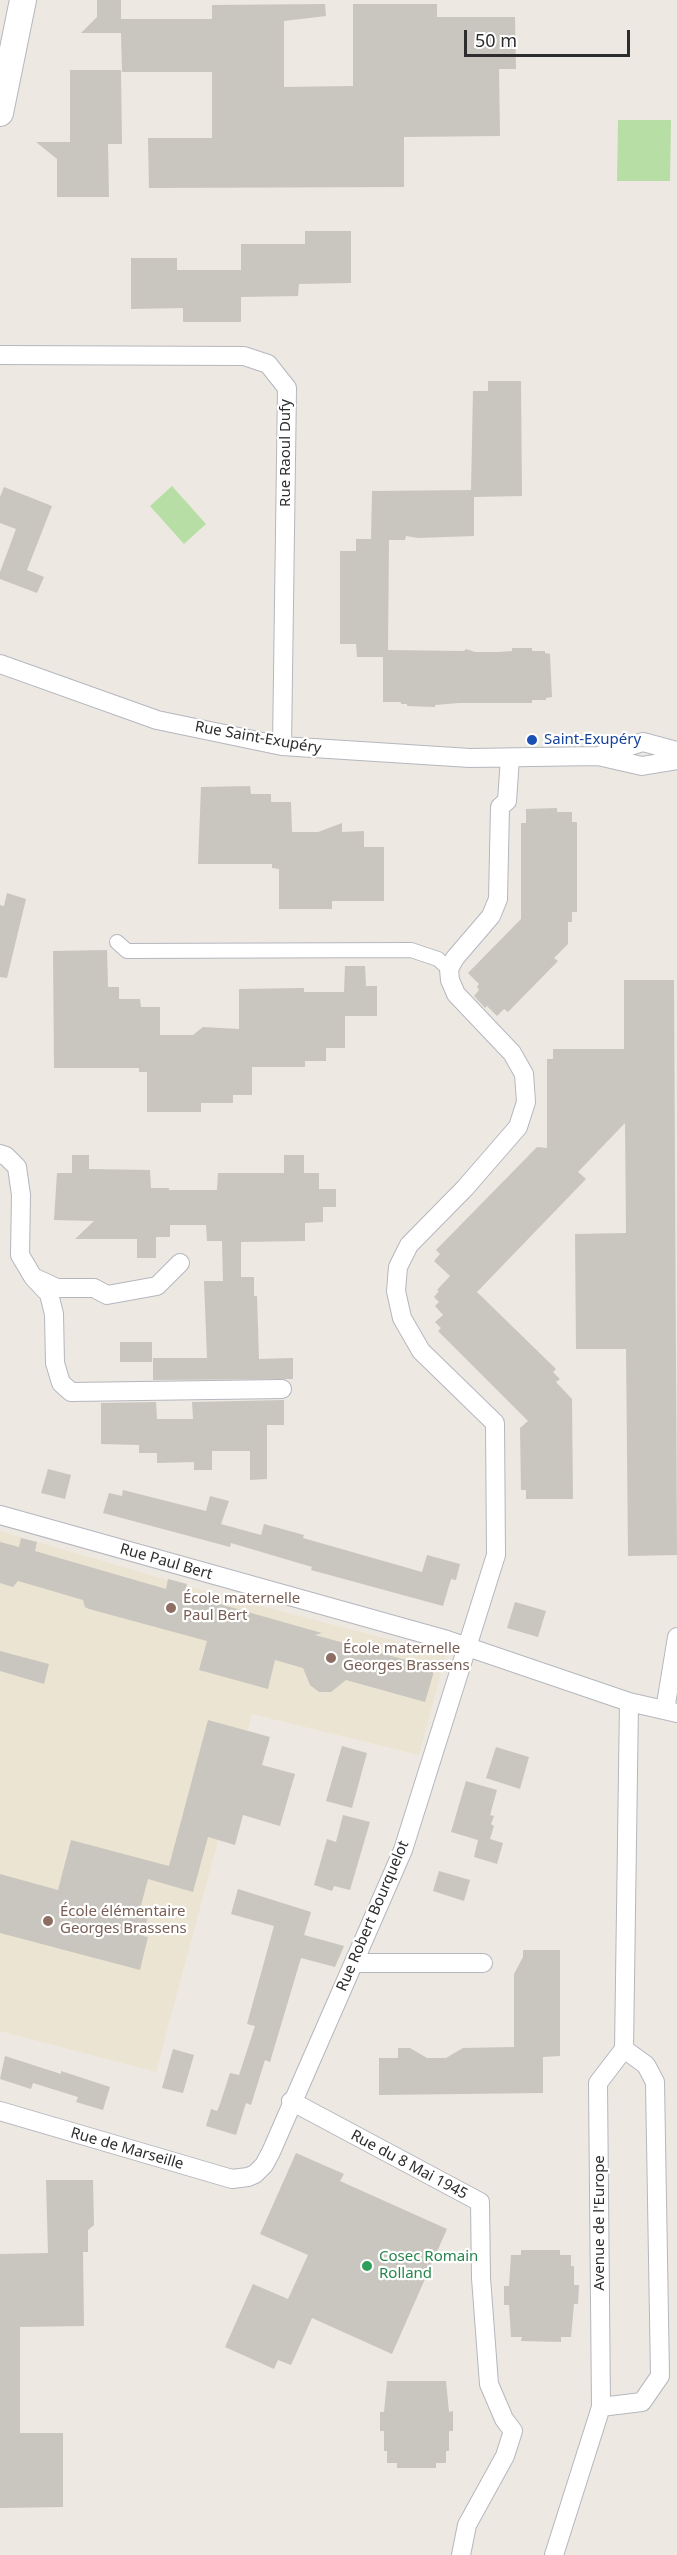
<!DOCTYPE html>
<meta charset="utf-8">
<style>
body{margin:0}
#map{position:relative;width:677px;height:2555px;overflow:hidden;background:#ede8e1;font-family:"Noto Sans",sans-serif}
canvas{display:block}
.scale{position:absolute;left:464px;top:30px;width:166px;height:27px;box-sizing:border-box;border:3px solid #2d2d2d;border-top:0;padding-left:8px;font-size:18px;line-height:21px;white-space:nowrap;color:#2d2d2d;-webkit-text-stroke:4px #fff;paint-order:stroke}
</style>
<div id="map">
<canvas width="677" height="2555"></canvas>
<div class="scale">50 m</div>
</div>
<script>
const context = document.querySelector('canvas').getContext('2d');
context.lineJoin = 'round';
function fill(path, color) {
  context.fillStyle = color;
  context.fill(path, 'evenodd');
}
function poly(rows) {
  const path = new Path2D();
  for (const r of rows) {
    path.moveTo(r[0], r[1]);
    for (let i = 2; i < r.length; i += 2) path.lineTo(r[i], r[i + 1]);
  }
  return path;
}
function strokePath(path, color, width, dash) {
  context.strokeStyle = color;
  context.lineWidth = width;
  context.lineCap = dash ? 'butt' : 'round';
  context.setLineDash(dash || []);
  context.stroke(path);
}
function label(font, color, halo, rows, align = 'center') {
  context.font = font + ' "Noto Sans",sans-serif';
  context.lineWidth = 4.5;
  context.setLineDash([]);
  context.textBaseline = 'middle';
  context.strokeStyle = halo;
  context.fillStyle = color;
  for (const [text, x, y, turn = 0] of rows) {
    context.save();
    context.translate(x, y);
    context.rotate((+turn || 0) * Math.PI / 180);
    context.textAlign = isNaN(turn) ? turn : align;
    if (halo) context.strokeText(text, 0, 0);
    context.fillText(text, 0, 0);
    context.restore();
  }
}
fill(poly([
 [0,1531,222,1596,446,1654,419,1755,252,1714,156,2072,0,2031]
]), '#ece4d3');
fill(poly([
 [618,120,671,120,670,181,617,181],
 [172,486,206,524,184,544,150,506]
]), '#b7dea4');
fill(poly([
 [97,0,121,0,121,19,212,19,212,5,325,4,326,16,284,21,284,87,353,86,353,4,437,4,437,17,515,17,516,69,499,69,500,136,404,137,404,187,149,188,148,138,212,138,212,72,122,72,121,33,81,33,97,17],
 [70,70,121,70,122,144,108,144,109,197,57,197,57,159,36,142,70,142],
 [305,231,351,231,351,283,299,284,298,296,241,297,241,322,183,322,183,308,131,309,131,258,177,258,177,270,241,270,241,244,305,244],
 [488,381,521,381,522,496,474,497,474,536,418,538,406,536,405,540,389,540,388,650,464,651,466,649,475,652,498,652,512,651,512,648,532,648,532,651,545,651,545,653,550,654,552,697,546,698,546,700,532,700,532,703,459,703,435,705,435,707,407,706,407,704,401,704,401,702,383,702,383,657,357,657,356,644,340,644,340,551,356,551,356,539,371,539,372,491,471,490,473,391,488,391],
 [4,487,52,506,27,570,44,577,37,593,0,579,0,572,16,529,0,523,0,497],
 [250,786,251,794,271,794,271,802,291,802,292,832,318,832,342,823,342,832,364,831,364,847,384,847,384,901,332,901,332,909,279,909,279,869,272,868,272,864,198,864,201,787],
 [557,808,557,812,572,812,572,822,577,822,577,912,572,912,572,922,568,922,568,944,554,958,558,961,508,1012,504,1009,497,1016,487,1006,485,1008,474,996,479,990,477,987,479,984,468,973,521,919,521,823,526,823,526,809],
 [7,893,26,899,7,978,0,977,0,905,4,906],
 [107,950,108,987,119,987,119,999,140,999,141,1007,160,1007,160,1035,193,1035,203,1027,239,1029,239,989,304,988,304,992,344,992,345,966,365,966,366,986,377,986,377,1016,345,1016,345,1048,326,1048,326,1061,305,1061,305,1067,252,1067,252,1095,233,1095,233,1103,201,1103,201,1112,147,1112,147,1072,139,1072,139,1068,54,1068,53,951],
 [624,980,674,980,677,1555,628,1556,626,1349,576,1349,575,1234,626,1233,625,1123,578,1172,586,1179,477,1292,556,1369,553,1372,560,1379,556,1382,572,1399,573,1499,526,1499,526,1490,521,1490,520,1428,528,1421,438,1331,441,1328,435,1322,443,1315,435,1306,439,1302,434,1297,439,1291,437,1290,450,1276,434,1261,440,1254,436,1250,537,1147,547,1148,547,1059,553,1059,553,1049,624,1049],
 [72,1155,89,1155,89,1169,150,1170,151,1188,169,1188,169,1190,217,1190,218,1173,284,1173,284,1155,304,1155,304,1173,319,1173,319,1189,336,1189,336,1207,323,1207,323,1222,305,1223,305,1241,241,1242,241,1277,254,1277,254,1296,257,1296,259,1359,293,1358,293,1379,153,1380,153,1358,207,1358,204,1281,223,1281,222,1241,207,1241,206,1225,170,1225,170,1237,156,1237,156,1258,137,1258,137,1239,75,1239,94,1221,54,1220,57,1173,72,1173],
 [120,1342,152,1342,152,1362,120,1362],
 [284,1400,284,1425,267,1425,267,1479,250,1480,250,1451,212,1451,212,1470,194,1470,194,1462,157,1463,157,1453,139,1453,139,1445,101,1444,101,1403,156,1402,157,1419,193,1419,192,1402],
 [48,1469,71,1475,65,1499,41,1493],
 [123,1490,206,1511,210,1496,229,1501,221,1524,261,1535,264,1524,304,1535,303,1538,422,1572,427,1555,460,1564,456,1580,451,1579,443,1606,311,1570,312,1567,231,1543,230,1547,103,1513,109,1493,122,1496],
 [21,1538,37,1542,35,1551,166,1589,168,1579,187,1584,184,1594,322,1633,315,1635,435,1668,425,1702,346,1680,331,1692,319,1692,310,1685,303,1668,275,1660,268,1689,199,1670,207,1641,89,1609,85,1607,83,1600,18,1581,13,1587,0,1583,0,1542,19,1547],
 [515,1602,546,1611,538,1637,507,1628],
 [0,1651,49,1664,44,1684,0,1671],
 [208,1720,270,1737,262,1765,295,1774,280,1826,243,1815,235,1845,208,1837,193,1892,148,1879,139,1913,148,1916,143,1936,148,1937,140,1970,0,1933,0,1874,58,1890,71,1840,169,1866],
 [342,1746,367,1753,352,1808,326,1801],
 [496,1747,529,1757,520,1789,486,1778],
 [466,1781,497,1790,490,1815,494,1816,491,1824,494,1826,490,1839,503,1843,497,1864,474,1857,478,1840,451,1832],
 [343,1815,370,1822,350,1890,334,1886,332,1891,314,1885,327,1839,336,1842],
 [439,1871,470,1880,464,1901,433,1891],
 [238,1889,311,1912,304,1935,344,1946,335,1967,301,1958,270,2062,265,2060,251,2105,246,2103,236,2135,206,2126,211,2109,217,2111,220,2104,230,2073,239,2075,255,2026,247,2024,274,1926,231,1914],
 [523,1950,560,1950,560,2056,543,2057,543,2093,379,2095,379,2058,398,2058,398,2048,410,2048,427,2058,446,2058,463,2048,514,2047,514,1974,523,1957],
 [173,2049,194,2055,183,2093,162,2088],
 [5,2056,61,2074,61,2071,110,2087,103,2110,76,2102,78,2097,33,2083,31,2089,0,2079],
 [296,2153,344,2174,340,2181,447,2229,392,2354,312,2318,291,2365,278,2360,274,2369,225,2347,253,2284,288,2299,308,2255,260,2234],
 [46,2180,93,2180,94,2225,88,2230,88,2252,83,2252,84,2326,20,2327,20,2433,63,2433,63,2507,0,2508,0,2254,48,2253],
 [521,2250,560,2250,560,2255,571,2255,571,2266,574,2266,574,2285,579,2285,578,2304,574,2304,571,2337,561,2337,561,2342,521,2341,522,2337,511,2337,509,2305,504,2305,504,2286,509,2286,511,2255,521,2255],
 [387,2381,446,2381,449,2412,453,2411,453,2431,449,2431,449,2451,446,2451,446,2463,436,2463,436,2468,397,2468,397,2463,387,2463,387,2451,384,2451,384,2431,380,2431,380,2412,384,2412]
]), '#c9c6bf');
const pedestrian = poly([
 [117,942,127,951,411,950,438,959,449,969]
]);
const minor = poly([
 [0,355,244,356,268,364,287,388,282,746],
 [0,664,157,720,282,746,470,758,598,756,642,766,677,760],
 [598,756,643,742,677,751],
 [0,1154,6,1156,17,1167,21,1195,20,1255,33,1277,57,1288,94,1288,107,1295,157,1286,180,1263],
 [33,1277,49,1294,54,1314,55,1363,61,1383,71,1392,282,1389],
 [0,1515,447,1640,629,1702,677,1713],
 [665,1710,677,1637],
 [354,1963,483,1963],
 [291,2101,480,2202,481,2278,489,2384,504,2419,513,2431,505,2456,467,2525,461,2555],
 [0,2111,232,2179,248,2177,255,2174,264,2165,271,2152,403,1850,496,1555,495,1423,421,1351,402,1318,396,1291,398,1267,409,1245,465,1188,518,1127,526,1102,524,1074,512,1053,456,994,450,980,449,969,455,958,491,916,498,899,500,807,507,801,510,758],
 [601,2407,642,2402,660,2376,655,2082,646,2065,624,2049],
 [554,2555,601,2407,598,2083,624,2049,629,1702]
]);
const secondary = poly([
 [0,113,23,0]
]);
strokePath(pedestrian, '#b5b7bf', 16);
strokePath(minor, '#b5b7bf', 20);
strokePath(secondary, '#b5b7bf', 28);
strokePath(pedestrian, '#fff', 14);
strokePath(minor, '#fff', 18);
strokePath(secondary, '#fff', 26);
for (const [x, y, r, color] of [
 [532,740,6,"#1a4fb4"],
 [171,1608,6,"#8d6e63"],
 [331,1658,6,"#8d6e63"],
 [48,1921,6,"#8d6e63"],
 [367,2266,6,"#2e9e5b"]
]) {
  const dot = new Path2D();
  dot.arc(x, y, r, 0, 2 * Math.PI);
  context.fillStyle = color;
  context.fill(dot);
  strokePath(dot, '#fff', 2);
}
label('15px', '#2d2d2d', '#fff', [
 ["Rue Raoul Dufy",286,453,-90],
 ["Rue Saint-Exupéry",258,738,10],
 ["Rue Paul Bert",166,1562,16],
 ["Rue Robert Bourquelot",373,1916,-67],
 ["Rue de Marseille",127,2149,16],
 ["Rue du 8 Mai 1945",409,2165,28],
 ["Avenue de l'Europe",600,2223,-90]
]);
label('15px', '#164399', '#fff', [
 ["Saint-Exupéry",544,740]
], 'left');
label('15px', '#785e54', '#fff', [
 ["École maternelle",183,1599],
 ["Paul Bert",183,1616],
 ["École maternelle",343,1649],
 ["Georges Brassens",343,1666],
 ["École élémentaire",60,1912],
 ["Georges Brassens",60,1929]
], 'left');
label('15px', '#27864d', '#fff', [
 ["Cosec Romain",379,2257],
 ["Rolland",379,2274]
], 'left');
</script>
